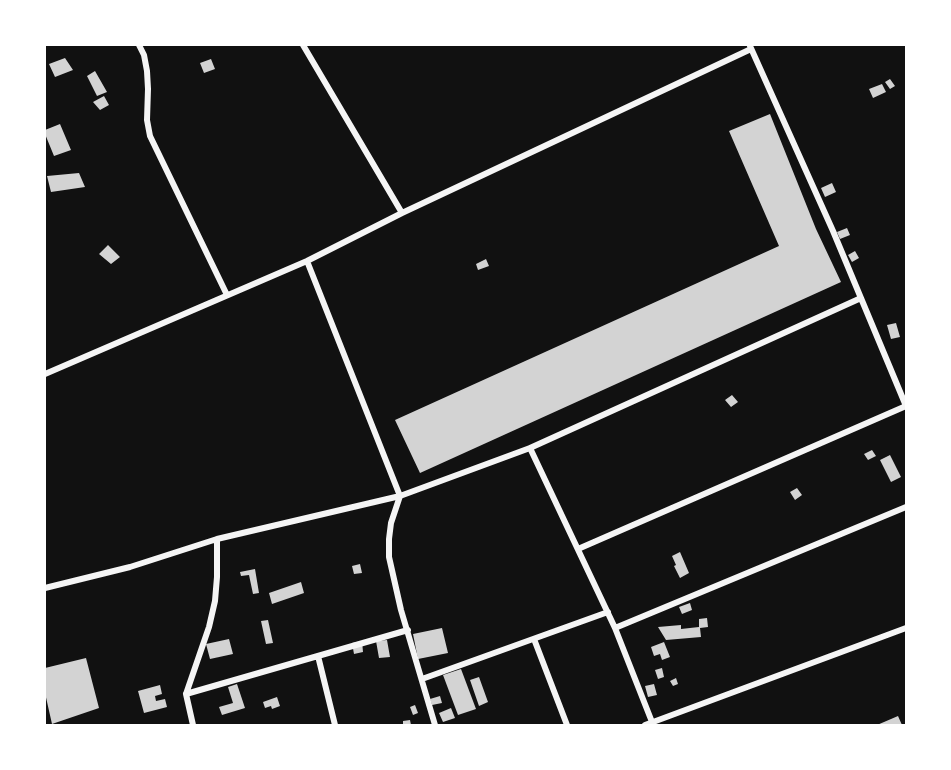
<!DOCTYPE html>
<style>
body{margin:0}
#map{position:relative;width:951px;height:770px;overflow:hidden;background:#111;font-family:"Alegreya Sans",sans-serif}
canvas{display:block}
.frame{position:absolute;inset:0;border:46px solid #fff;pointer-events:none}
</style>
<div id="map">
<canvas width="951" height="770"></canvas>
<div class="frame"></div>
</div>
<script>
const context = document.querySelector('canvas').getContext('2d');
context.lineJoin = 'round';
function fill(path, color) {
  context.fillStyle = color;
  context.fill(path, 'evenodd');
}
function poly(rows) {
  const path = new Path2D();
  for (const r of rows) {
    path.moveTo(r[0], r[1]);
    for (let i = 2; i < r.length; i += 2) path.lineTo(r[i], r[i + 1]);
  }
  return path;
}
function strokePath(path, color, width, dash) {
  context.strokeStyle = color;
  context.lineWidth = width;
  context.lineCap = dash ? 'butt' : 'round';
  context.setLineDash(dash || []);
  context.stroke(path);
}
fill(poly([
 [65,58,73,70,55,77,49,64],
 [211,59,215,69,204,73,200,63],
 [95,71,107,92,97,96,87,76],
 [890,79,895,86,890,89,885,82],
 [882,84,886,92,873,98,869,89],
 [104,96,109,105,100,110,93,102],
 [770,114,816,229,841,282,420,473,395,420,779,246,729,131],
 [60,124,71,150,54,156,45,134,45,130],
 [79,173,85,187,51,192,47,176],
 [832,183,836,192,825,197,821,188],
 [847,228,850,235,840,239,837,232],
 [108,245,120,257,111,264,99,254],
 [855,251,859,258,852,262,848,255],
 [486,259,489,266,478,270,476,264],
 [896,323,900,337,891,339,887,325],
 [732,395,738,402,731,407,725,400],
 [872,450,876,456,868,460,864,454],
 [890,455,901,477,891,482,880,460],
 [797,488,802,495,795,500,790,492],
 [680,552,689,573,680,578,674,566,676,565,672,556],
 [360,564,362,573,354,574,352,566],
 [255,569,259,593,253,594,249,575,241,576,240,572],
 [301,582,304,593,272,604,269,593],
 [690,603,692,610,682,614,679,607],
 [707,618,708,627,700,628,701,637,666,640,658,627,681,625,681,629,699,627,699,619],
 [268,620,273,643,266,644,261,621],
 [442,628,448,653,418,659,413,634],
 [229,639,233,654,210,659,206,644],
 [387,640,390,657,379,658,376,641],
 [362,641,363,652,354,654,352,643],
 [664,642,670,657,662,660,660,654,654,656,651,647],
 [86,658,99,708,52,724,45,693,45,668],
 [662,668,664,677,658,679,655,670],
 [461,669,476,709,458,715,443,675],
 [479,677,488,702,479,706,470,680],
 [676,678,678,684,673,686,670,681],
 [237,684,245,708,222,715,219,707,233,703,228,687],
 [654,684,657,695,648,697,645,686],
 [160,685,162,694,155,696,156,701,165,699,167,707,144,713,138,691],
 [440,696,442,703,432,705,430,699],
 [277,697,280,706,272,709,271,706,265,708,263,702],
 [415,705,418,713,413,715,410,707],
 [451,708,455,718,443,722,439,713],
 [898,716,902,725,877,725],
 [410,720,411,725,403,725,403,721]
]), '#d3d3d3');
strokePath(poly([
 [139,45,144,55,147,71,148,89,147,120,150,136,227,295],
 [303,45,402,213],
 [750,46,833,231,906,406],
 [307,261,400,496,391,523,389,539,389,557,401,610,435,725],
 [45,374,307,261,402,213,751,49],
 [578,549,906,406],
 [45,588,130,567,217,539,400,496,530,448],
 [615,628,906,507],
 [534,639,567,725],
 [318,656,335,725],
 [422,679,608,612],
 [186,694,408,630],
 [652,722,615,628,530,448,861,298],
 [193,725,186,694,209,627,215,601,217,577,217,539],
 [645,725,906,628]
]), '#f5f5f5', 6);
</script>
